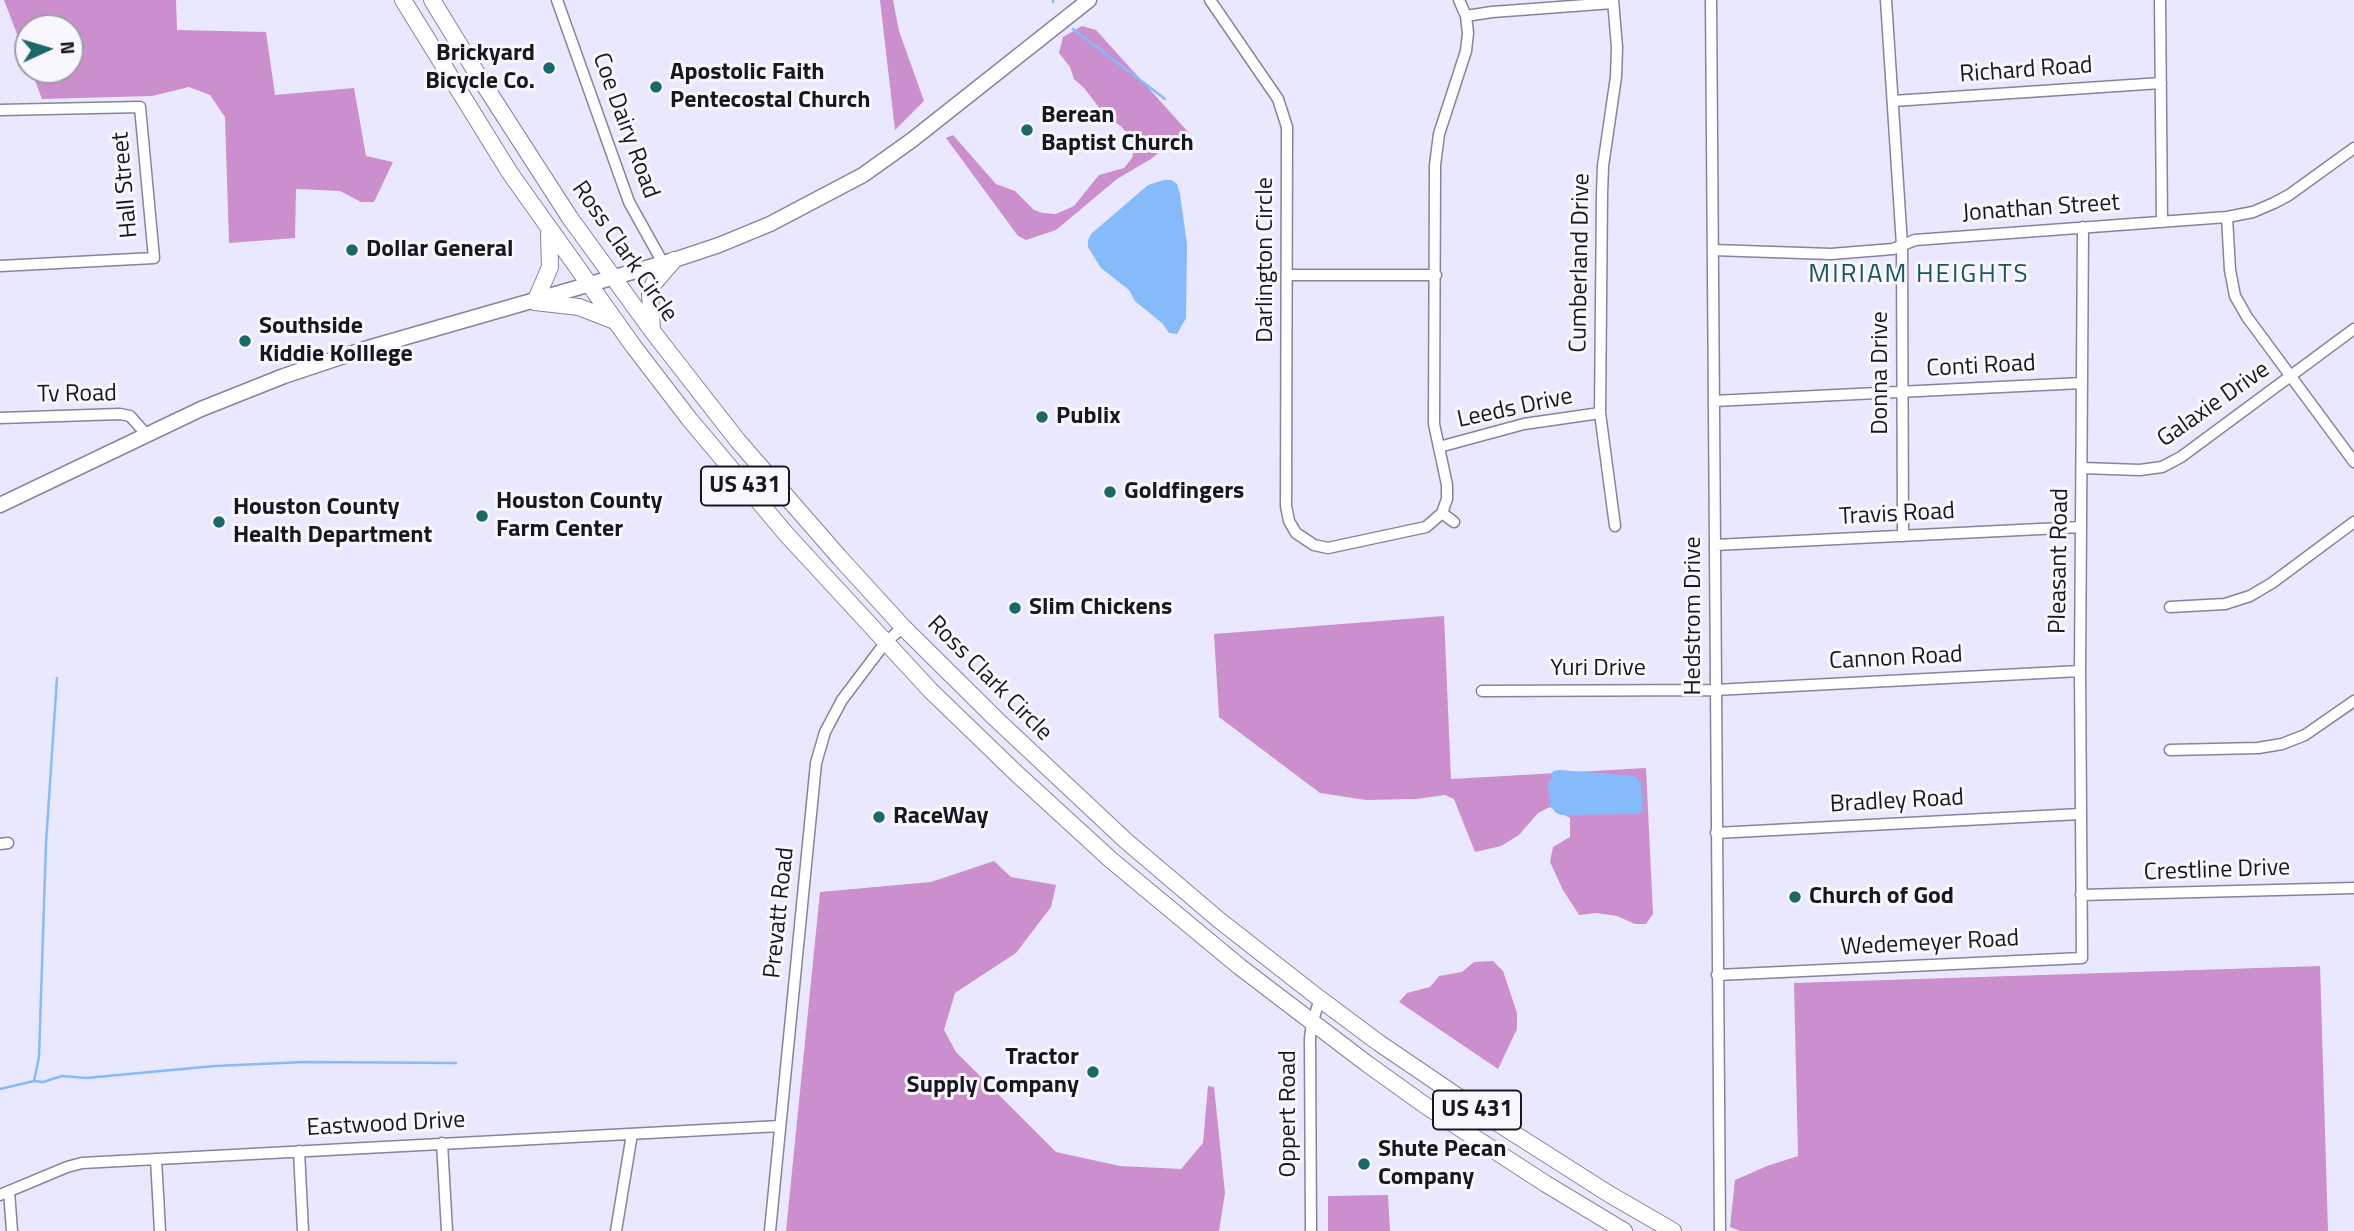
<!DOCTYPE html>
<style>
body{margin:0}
#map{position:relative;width:2354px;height:1231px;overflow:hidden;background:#eae8fe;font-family:"Titillium Web",sans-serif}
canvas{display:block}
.north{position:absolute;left:14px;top:14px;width:70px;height:70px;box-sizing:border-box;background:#f8f7fd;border:2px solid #9e9da5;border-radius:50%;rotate:86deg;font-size:19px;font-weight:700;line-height:28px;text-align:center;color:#181720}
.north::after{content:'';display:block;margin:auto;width:24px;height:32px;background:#1a686b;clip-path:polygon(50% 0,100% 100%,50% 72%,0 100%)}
</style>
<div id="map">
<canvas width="2354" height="1231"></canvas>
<div class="north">N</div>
</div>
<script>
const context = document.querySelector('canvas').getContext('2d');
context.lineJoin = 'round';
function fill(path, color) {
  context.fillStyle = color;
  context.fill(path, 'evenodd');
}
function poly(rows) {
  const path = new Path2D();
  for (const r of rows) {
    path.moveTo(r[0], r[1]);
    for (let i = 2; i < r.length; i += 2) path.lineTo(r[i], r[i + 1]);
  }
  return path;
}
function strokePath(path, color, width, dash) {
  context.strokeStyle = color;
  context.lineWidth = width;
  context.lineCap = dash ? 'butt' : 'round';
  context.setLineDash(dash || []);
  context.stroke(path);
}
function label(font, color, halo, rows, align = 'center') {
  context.font = font + ' "Titillium Web",sans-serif';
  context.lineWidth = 6;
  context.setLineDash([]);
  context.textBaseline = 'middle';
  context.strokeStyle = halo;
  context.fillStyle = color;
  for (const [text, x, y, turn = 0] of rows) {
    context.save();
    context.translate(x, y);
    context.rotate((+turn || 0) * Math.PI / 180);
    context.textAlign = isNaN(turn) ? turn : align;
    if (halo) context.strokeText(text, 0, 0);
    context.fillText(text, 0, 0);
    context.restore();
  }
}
fill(poly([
 [4,0,176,0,177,30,266,32,275,95,354,88,366,156,393,162,374,202,361,202,340,191,296,189,295,238,229,243,225,117,210,95,189,87,152,96,42,99,31,70,70,70,70,28,28,28,28,63],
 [880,0,893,0,899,31,924,101,895,130],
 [1082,26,1096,30,1189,133,1168,145,1151,159,1117,179,1056,230,1026,240,1018,236,946,138,953,135,996,184,1015,191,1034,210,1043,213,1056,214,1074,206,1099,175,1124,168,1132,158,1135,144,1122,127,1104,114,1084,88,1074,79,1070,67,1059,53,1063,37],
 [1444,616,1451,779,1646,768,1653,914,1646,924,1635,924,1617,916,1596,913,1579,915,1563,890,1550,862,1553,847,1570,837,1570,818,1550,807,1538,813,1519,835,1501,846,1475,852,1454,799,1445,795,1416,799,1366,800,1320,793,1219,717,1214,634],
 [994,861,1011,877,1056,885,1051,907,1016,953,955,993,944,1030,956,1052,1056,1152,1120,1166,1181,1169,1203,1143,1208,1086,1214,1087,1225,1193,1219,1231,786,1231,820,892,931,882],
 [1493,961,1503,971,1517,1013,1517,1029,1498,1069,1399,1002,1407,993,1430,987,1439,976,1462,972,1474,962],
 [2320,966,2328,1231,1740,1231,1730,1227,1735,1180,1767,1166,1798,1156,1794,983],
 [1388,1195,1390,1231,1328,1231,1328,1196]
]), '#ca8fcc');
fill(poly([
 [1164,180,1171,180,1177,184,1180,194,1187,244,1186,318,1177,334,1169,333,1163,324,1135,301,1129,290,1101,268,1088,247,1088,240,1091,234,1148,185],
 [1560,770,1635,776,1641,783,1643,799,1642,812,1639,814,1561,815,1556,813,1550,805,1548,786,1553,771]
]), '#85bbfa');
strokePath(poly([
 [1053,0,1053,2],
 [1073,29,1165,99],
 [34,1081,39,1057,46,843,57,678],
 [0,1089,34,1081,43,1082,62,1076,86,1078,215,1066,304,1062,456,1063]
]), '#85bbfa', 2.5);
const minor = poly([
 [557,0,629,202,663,263],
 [1210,0,1278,99,1287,127,1286,506,1289,521,1296,533,1314,545,1328,548,1426,527,1442,513,1447,499,1447,485,1434,424,1435,165,1439,134,1466,51,1468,33,1466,16,1459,0],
 [1613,0,1617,47,1616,77,1603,166,1602,194,1600,413,1615,526],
 [1711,0,1720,1231],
 [1886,0,1902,245,1903,536],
 [2160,0,2162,222],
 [1466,16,1492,12,1613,3],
 [1893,101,2161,83],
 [0,110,140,107,154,258,0,266],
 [2227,217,2230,270,2235,296,2247,317,2354,462],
 [1713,250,1831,254,1893,249,1915,240,2227,217,2253,212,2274,203,2289,195,2354,148],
 [1287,275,1436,275],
 [1714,401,2082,383],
 [0,418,120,414,130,416,146,434],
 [1439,447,1524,424,1600,413],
 [2082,468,2140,470,2162,467,2181,457,2354,329],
 [1442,513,1454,522],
 [1715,545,2081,527],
 [2170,607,2225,604,2250,596,2272,583,2354,522],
 [1482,691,1715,690,2080,671],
 [2170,750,2258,748,2282,744,2305,735,2354,701],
 [1716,833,2080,814],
 [0,844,8,843],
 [2081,895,2354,888],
 [1717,975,2082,958,2080,671,2083,227],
 [442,1143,447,1231],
 [299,1151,303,1231],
 [156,1159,160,1231],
 [9,1191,12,1231],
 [0,1195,67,1167,82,1163,780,1126],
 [616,1231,632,1134],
 [770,1231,816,763,825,732,842,700,885,643,903,627],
 [1311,1231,1310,1038,1312,1023,1320,999]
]);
const major = poly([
 [0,505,201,409,284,376,368,348,674,260,719,245,770,224,863,175,912,140,1089,0]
]);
const highway = poly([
 [403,0,510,173,634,347,690,420,787,535,931,691,1016,773,1111,860,1240,967,1366,1063,1426,1106,1546,1184,1624,1231],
 [432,0,481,80,570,218,653,332,738,441,840,558,903,627,996,719,1125,840,1219,920,1320,999,1379,1043,1488,1117,1609,1194,1673,1231],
 [549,233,550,267,535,302,579,307,615,321],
 [652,330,650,293,654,283,674,260]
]);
strokePath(minor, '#86849c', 13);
strokePath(major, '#86849c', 17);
strokePath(highway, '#86849c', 18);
strokePath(minor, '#fff', 10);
strokePath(major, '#fff', 14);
strokePath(highway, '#fff', 16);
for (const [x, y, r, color] of [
 [549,68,7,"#1a686b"],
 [656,87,7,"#1a686b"],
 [1027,130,7,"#1a686b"],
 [352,250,7,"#1a686b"],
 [245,341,7,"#1a686b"],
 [1042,417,7,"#1a686b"],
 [1110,492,7,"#1a686b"],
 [482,516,7,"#1a686b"],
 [219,522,7,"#1a686b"],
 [1015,608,7,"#1a686b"],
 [879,817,7,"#1a686b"],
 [1795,897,7,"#1a686b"],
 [1093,1072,7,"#1a686b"],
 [1364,1164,7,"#1a686b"]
]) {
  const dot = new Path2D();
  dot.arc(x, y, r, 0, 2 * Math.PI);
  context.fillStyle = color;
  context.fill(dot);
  strokePath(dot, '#f8f7fd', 2.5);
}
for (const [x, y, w] of [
 [745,486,88],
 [1477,1110,88]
]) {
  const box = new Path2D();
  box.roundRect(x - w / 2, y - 19.5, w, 39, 5);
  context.fillStyle = '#f8f7fd';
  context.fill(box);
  strokePath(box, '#181720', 2);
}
label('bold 23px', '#181720', null, [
 ["US 431",745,486],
 ["US 431",1477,1110]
]);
label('bold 24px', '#181720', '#f8f7fd', [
 ["Brickyard",535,54,"right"],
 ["Bicycle Co.",535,82,"right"],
 ["Apostolic Faith",670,73],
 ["Pentecostal Church",670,101],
 ["Berean",1041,116],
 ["Baptist Church",1041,144],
 ["Dollar General",366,250],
 ["Southside",259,327],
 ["Kiddie Kolllege",259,355],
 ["Publix",1056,417],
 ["Goldfingers",1124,492],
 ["Houston County",496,502],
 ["Farm Center",496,530],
 ["Houston County",233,508],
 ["Health Department",233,536],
 ["Slim Chickens",1029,608],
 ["RaceWay",893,817],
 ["Church of God",1809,897],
 ["Tractor",1079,1058,"right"],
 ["Supply Company",1079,1086,"right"],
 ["Shute Pecan",1378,1150],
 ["Company",1378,1178]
], 'left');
label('24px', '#181720', '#f8f7fd', [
 ["Richard Road",2026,71,-4],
 ["Coe Dairy Road",625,126,70],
 ["Hall Street",126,185,-95],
 ["Jonathan Street",2041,209,-4],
 ["Ross Clark Circle",624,252,55],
 ["Darlington Circle",1266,260,-90],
 ["Cumberland Drive",1581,263,-89],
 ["Conti Road",1981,367,-3],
 ["Donna Drive",1881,373,-90],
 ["Tv Road",77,395,-1],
 ["Galaxie Drive",2214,405,-35],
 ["Leeds Drive",1515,409,-12],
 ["Travis Road",1897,515,-3],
 ["Pleasant Road",2060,561,-89],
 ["Hedstrom Drive",1694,616,-90],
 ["Cannon Road",1896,659,-3],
 ["Yuri Drive",1598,669],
 ["Ross Clark Circle",989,679,45],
 ["Bradley Road",1897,802,-3],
 ["Crestline Drive",2217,871,-2],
 ["Prevatt Road",780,913,-84],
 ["Wedemeyer Road",1930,944,-3],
 ["Oppert Road",1289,1114,-90],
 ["Eastwood Drive",386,1125,-3]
]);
context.letterSpacing = '2px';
label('26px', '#1b5759', '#f8f7fd', [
 ["MIRIAM HEIGHTS",1919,276]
]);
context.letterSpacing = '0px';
</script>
